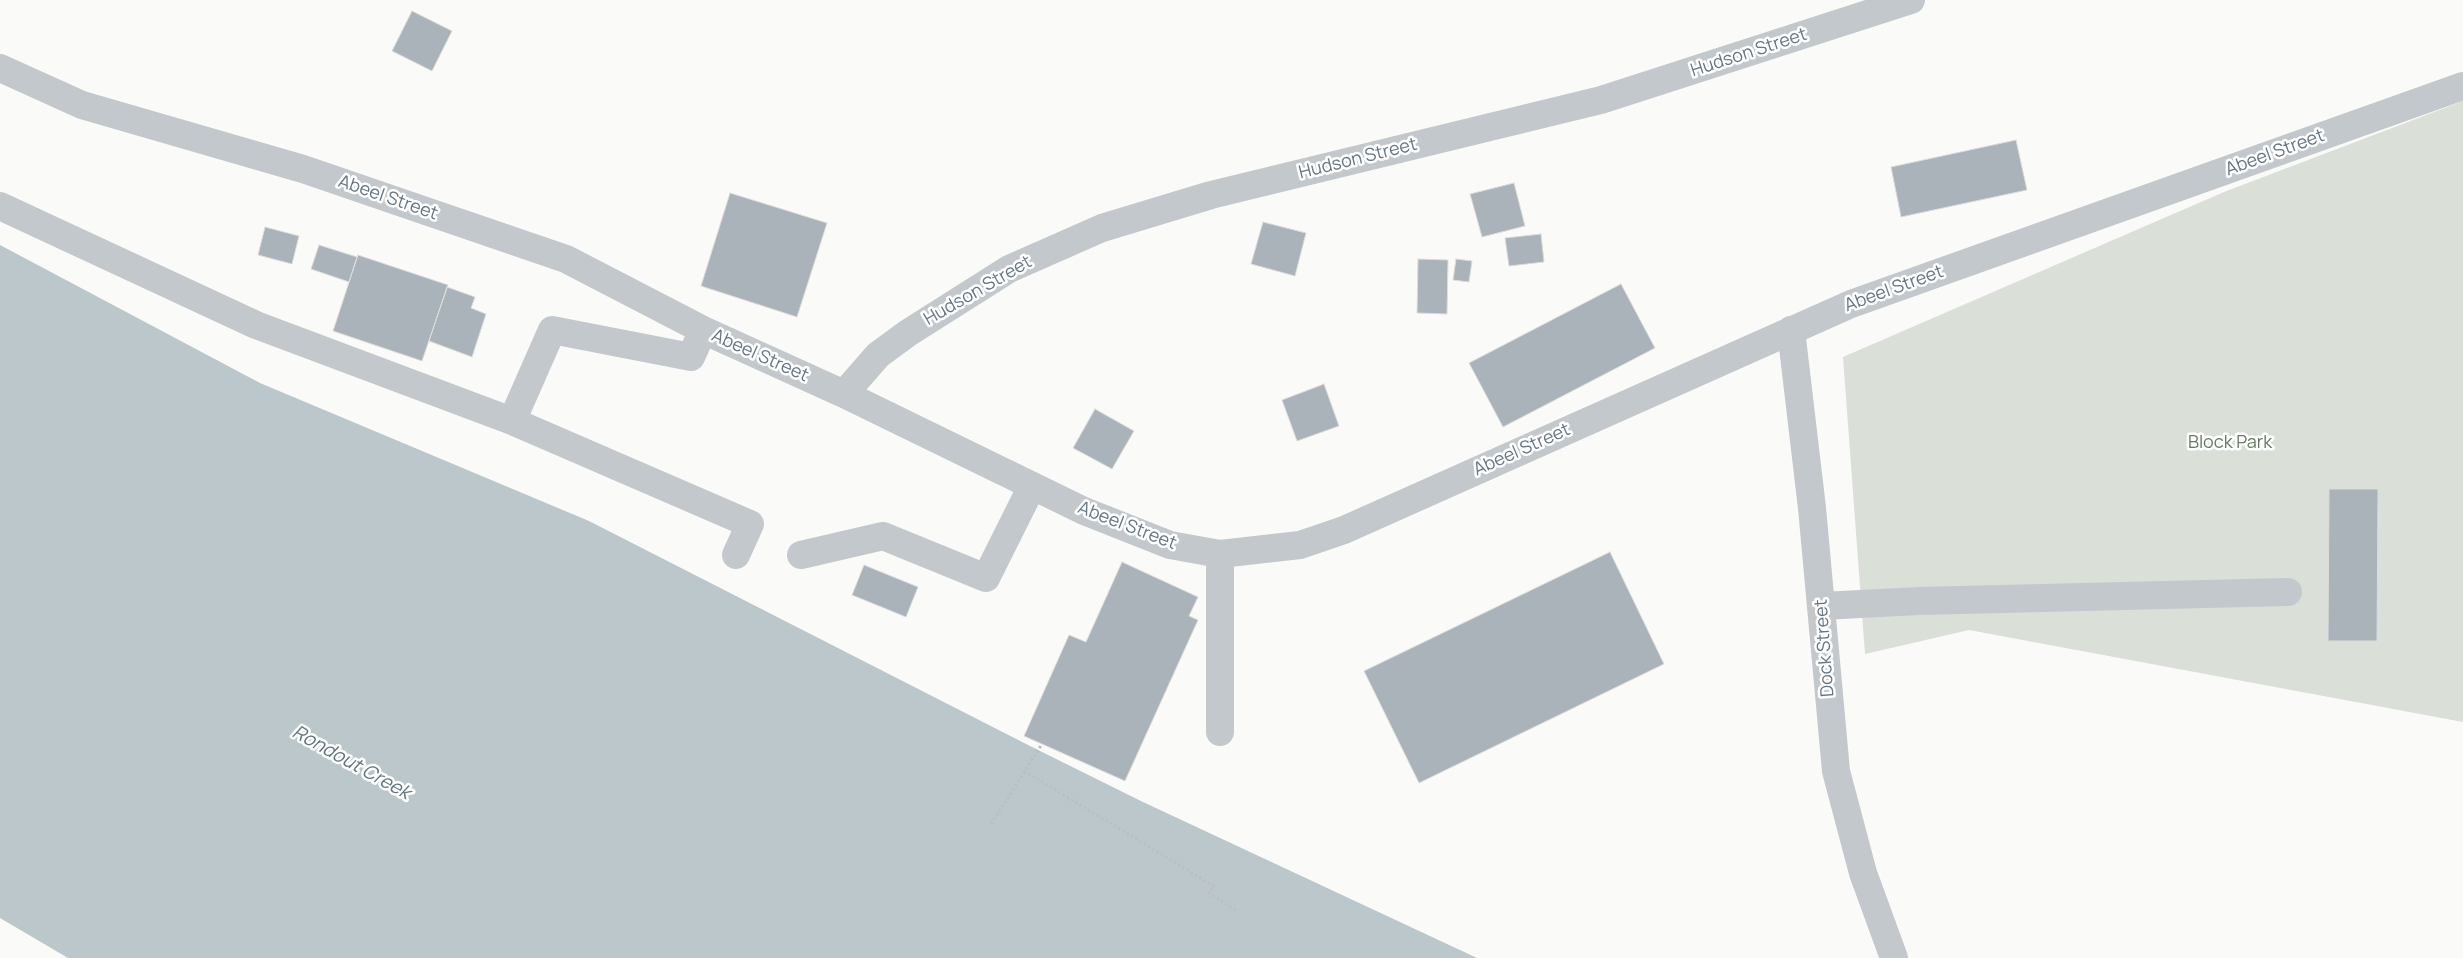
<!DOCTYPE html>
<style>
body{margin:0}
canvas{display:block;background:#fafaf8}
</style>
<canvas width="2463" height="958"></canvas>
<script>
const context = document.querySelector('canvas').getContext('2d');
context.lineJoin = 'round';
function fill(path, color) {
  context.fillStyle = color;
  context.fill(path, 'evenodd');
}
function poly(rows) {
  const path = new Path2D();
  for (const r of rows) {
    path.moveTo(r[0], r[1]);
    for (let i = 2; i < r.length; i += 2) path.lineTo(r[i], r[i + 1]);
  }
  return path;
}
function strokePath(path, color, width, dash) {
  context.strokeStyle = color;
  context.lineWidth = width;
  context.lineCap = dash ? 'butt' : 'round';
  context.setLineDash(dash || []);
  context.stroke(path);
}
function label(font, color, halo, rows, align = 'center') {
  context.font = font + ' Manrope,sans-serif';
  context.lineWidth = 5;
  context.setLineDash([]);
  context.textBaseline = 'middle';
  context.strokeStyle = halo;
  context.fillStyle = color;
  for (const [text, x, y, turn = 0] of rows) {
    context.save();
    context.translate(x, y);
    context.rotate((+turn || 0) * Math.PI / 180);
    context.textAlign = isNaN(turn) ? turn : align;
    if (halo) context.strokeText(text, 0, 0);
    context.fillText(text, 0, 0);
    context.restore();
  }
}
fill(poly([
 [2463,101,2463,722,1969,630,1865,654,1843,357,2224,192]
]), '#dadfd7');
fill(poly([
 [0,245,260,383,589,521,1030,746,1143,802,1477,958,68,958,0,918]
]), '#bbc7cb');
const building = poly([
 [412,11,452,31,432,71,392,51,412,11],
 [2016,140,2027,190,1901,217,1891,167,2016,140],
 [1514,183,1525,226,1482,237,1470,194,1514,183],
 [730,193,827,223,797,317,701,286,730,193],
 [1263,222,1306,233,1295,276,1251,264,1263,222],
 [265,227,299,236,292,264,258,255,265,227],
 [1541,234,1544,262,1509,266,1505,238,1541,234],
 [319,245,357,257,349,282,311,269,319,245],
 [358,255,448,285,422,361,333,331,358,255],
 [1418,259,1448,260,1447,314,1417,313,1418,259],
 [1456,259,1472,261,1469,282,1453,280,1456,259],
 [1621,284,1655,348,1503,427,1469,363,1621,284],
 [447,287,475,297,471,308,486,314,472,357,429,341,447,287],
 [1324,384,1339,426,1297,441,1282,400,1324,384],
 [1095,409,1134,431,1112,469,1073,448,1095,409],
 [2329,489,2378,489,2377,641,2328,641,2329,489],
 [1610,552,1664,664,1419,783,1364,671,1610,552],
 [1122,562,1198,597,1189,616,1198,620,1125,781,1024,736,1069,635,1086,642,1122,562],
 [864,565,918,587,906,617,852,595,864,565]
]);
fill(building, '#aab3b9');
strokePath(building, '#dcdcda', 1);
strokePath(poly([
 [1024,771,1214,886,1209,893,1238,912],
 [991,824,1042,744]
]), '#bbbfc2', 3, [2.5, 2.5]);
strokePath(poly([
 [0,68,82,105,303,169,566,259,703,330,844,394,1084,511,1170,545,1220,554,1300,545,1344,530,1851,304,2463,86],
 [0,206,256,325,512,421,552,330,691,357,703,330],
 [1791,330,1812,508,1836,771,1863,873,1894,958],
 [844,394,878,355,908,333,1009,269,1102,228,1211,195,1601,100,1911,0],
 [512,421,750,524,736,555],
 [1220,554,1220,732],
 [801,555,883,536,986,578,1032,486],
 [1822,606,1919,601,2288,592]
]), '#c3c8cc', 28);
label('18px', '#657683', '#fff', [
 ["Hudson Street",1749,53,-18],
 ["Abeel Street",2275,153,-20],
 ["Hudson Street",1358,159,-14],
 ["Abeel Street",388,198,19],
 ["Abeel Street",1894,289,-20],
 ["Hudson Street",978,291,-30],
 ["Abeel Street",760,356,24],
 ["Abeel Street",1522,450,-24],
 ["Abeel Street",1127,526,21],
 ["Dock Street",1825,648,-94]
]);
label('18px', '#687a64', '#fff', [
 ["Block Park",2230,443]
]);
label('italic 19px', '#60757c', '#fff', [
 ["Rondout Creek",351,763,29]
]);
</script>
